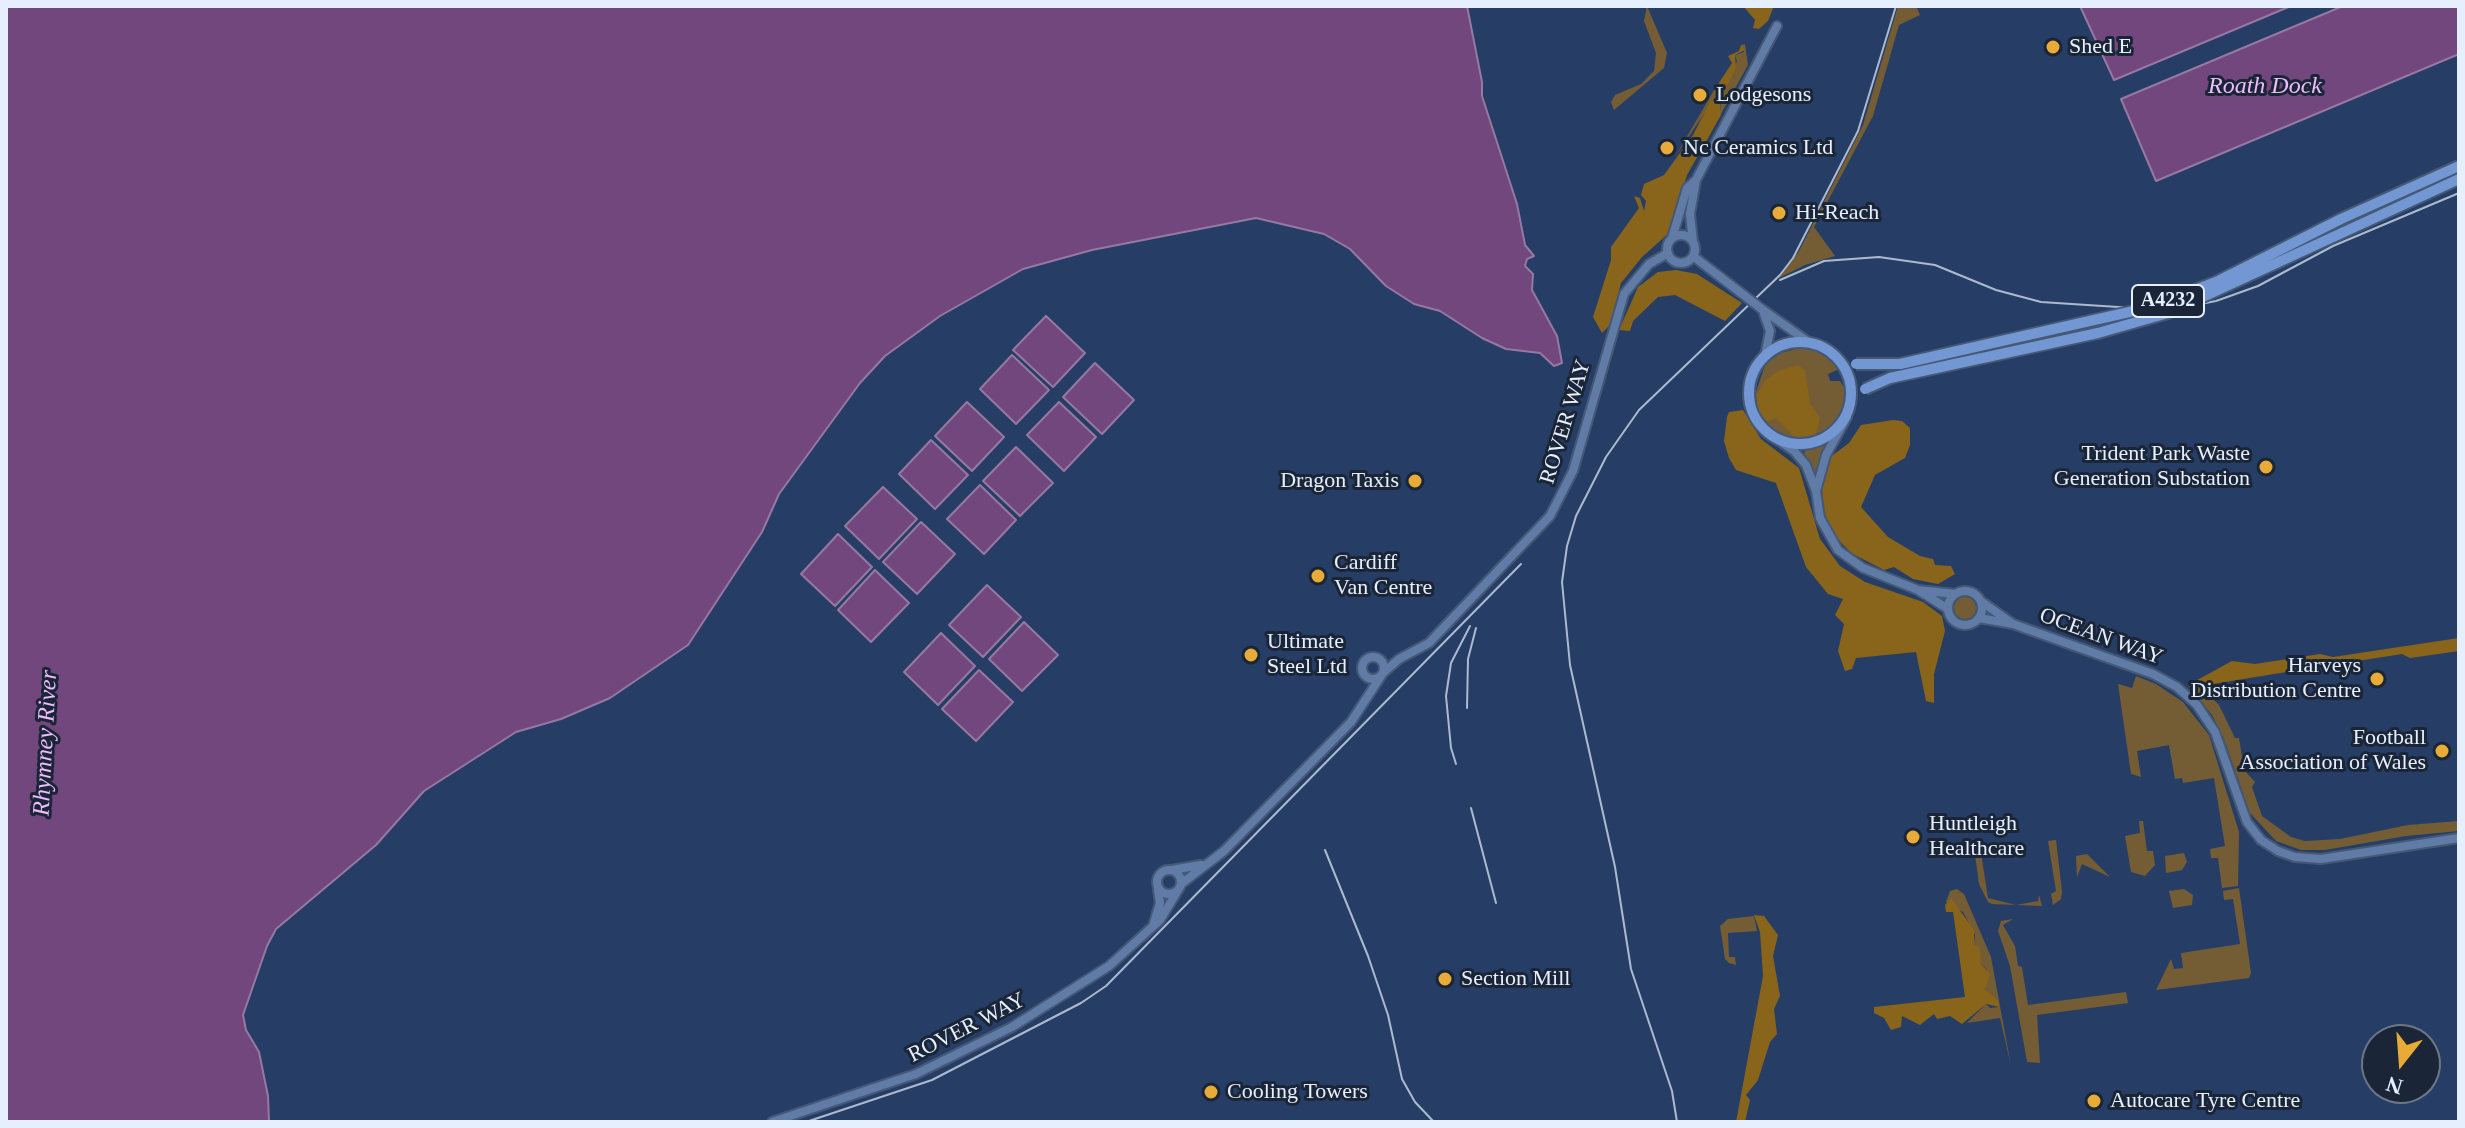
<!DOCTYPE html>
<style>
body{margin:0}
#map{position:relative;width:2465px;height:1128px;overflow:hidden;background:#263e65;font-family:Georgia,serif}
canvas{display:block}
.frame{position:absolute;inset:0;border:8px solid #e6effd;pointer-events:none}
.north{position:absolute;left:2361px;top:1024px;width:80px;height:80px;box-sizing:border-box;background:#1a2537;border:2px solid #6c7686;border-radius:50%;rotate:197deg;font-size:22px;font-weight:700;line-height:32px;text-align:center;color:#e6effd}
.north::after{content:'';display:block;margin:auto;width:28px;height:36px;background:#e8ab37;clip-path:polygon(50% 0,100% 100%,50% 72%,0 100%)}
</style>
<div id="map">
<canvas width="2465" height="1128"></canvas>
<div class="frame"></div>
<div class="north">N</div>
</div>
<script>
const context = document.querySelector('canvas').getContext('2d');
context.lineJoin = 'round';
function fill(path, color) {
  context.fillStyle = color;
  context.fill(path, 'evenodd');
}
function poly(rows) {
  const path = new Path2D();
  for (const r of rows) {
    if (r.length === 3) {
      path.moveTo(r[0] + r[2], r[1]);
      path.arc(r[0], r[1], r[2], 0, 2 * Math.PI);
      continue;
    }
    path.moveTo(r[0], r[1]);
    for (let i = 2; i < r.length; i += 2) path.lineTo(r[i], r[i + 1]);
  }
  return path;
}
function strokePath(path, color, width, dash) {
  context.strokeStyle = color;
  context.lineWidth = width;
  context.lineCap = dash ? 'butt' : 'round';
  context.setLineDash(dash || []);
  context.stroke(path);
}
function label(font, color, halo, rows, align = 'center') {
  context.font = font + ' Georgia,serif';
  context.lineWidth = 6;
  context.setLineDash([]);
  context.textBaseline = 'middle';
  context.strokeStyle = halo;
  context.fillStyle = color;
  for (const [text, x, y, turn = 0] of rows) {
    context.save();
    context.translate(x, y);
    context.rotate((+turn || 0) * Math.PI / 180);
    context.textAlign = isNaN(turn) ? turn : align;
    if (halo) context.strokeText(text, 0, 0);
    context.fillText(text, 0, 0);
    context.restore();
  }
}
fill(poly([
 [1647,6,1667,53,1664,68,1614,110,1611,102,1615,95,1641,84,1654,71,1656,53,1644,21],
 [1898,6,1916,6,1920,15,1899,25,1873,116,1814,227,1835,256,1805,265,1779,278,1799,251,1863,125],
 [1745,44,1748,65,1716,123,1704,146,1721,109,1720,102,1714,99,1675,157,1713,92,1718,96,1730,78,1737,61,1735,55,1744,52,1741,45],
 [1800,348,1817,351,1832,361,1839,369,1828,374,1830,381,1840,381,1847,392,1846,405,1833,426,1806,439,1785,437,1771,428,1759,410,1755,395,1765,365,1780,353],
 [1825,445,1820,461,1816,480,1804,453,1806,450],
 [1965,608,11],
 [2136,676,2156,684,2183,702,2209,735,2239,832,2238,886,2222,888,2218,858,2211,858,2210,849,2225,846,2214,778,2183,783,2182,778,2175,779,2169,745,2137,751,2141,777,2131,774,2118,684,2132,688],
 [2208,679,2209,695,2219,705,2235,738,2239,738,2244,770,2255,782,2252,787,2262,816,2291,837,2305,841,2340,839,2408,825,2459,821,2459,831,2406,836,2325,850,2301,850,2276,841,2250,813,2224,739,2212,715,2190,689,2198,680],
 [2139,821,2143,821,2147,851,2153,851,2155,865,2145,876,2131,872,2125,836,2140,833],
 [2056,840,2062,892,2061,899,2053,905,2051,894,2056,891,2048,841],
 [1974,847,1980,847,1988,898,2016,905,2038,901,2039,895,2042,906,1992,904,1988,902,1979,884],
 [2184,853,2187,862,2182,870,2166,873,2165,856],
 [2087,854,2110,877,2082,864,2077,877,2076,856],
 [2239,888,2251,973,2249,978,2156,990,2171,959,2174,969,2183,968,2181,953,2240,944,2233,899,2224,900,2223,891],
 [1957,889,1964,894,1991,957,2011,1066,2000,1018,1967,1023,1986,1004,1990,1008,1999,1007,1985,990,1987,970,1981,964,1974,944,1975,935,1963,912,1946,902,1950,891],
 [2184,889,2193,895,2192,905,2173,908,2169,891],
 [1754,916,1757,931,1728,933,1729,957,1735,957,1736,965,1729,963,1725,959,1720,926,1728,919],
 [2013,919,2003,925,2015,946,2018,966,2022,967,2028,1005,2126,992,2128,1003,2037,1015,2040,1063,2027,1062,2010,966,1998,931,2001,921]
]), '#745d35');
fill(poly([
 [1743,6,1774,6,1768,21,1759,29,1753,28,1755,20],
 [1741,45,1745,50,1735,55,1736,67,1732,76,1725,90,1716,96,1713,92,1732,63,1728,56,1739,51],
 [1711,100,1720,102,1721,115,1687,175,1670,232,1642,257,1621,283,1610,325,1602,333,1593,317,1611,260,1611,247,1639,208,1634,196,1640,198,1644,211,1646,201,1641,195,1644,184,1664,175,1693,135],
 [1676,270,1697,274,1742,303,1725,321,1675,295,1658,297,1633,321,1630,331,1619,330,1638,287,1658,272],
 [1798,365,1805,370,1810,404,1820,418,1816,434,1810,439,1794,436,1776,418,1766,422,1757,409,1757,394,1766,380,1778,371],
 [1743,410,1761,439,1799,468,1820,539,1840,566,1865,582,1923,602,1942,616,1945,631,1934,674,1934,703,1926,701,1916,652,1856,658,1852,669,1845,671,1838,651,1844,624,1835,615,1843,599,1828,594,1806,567,1776,483,1736,470,1729,458,1724,441,1727,417,1729,412],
 [1893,420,1902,421,1910,428,1910,445,1905,458,1875,475,1861,507,1888,537,1920,556,1933,559,1935,565,1951,566,1955,574,1938,584,1913,579,1894,567,1884,570,1851,553,1831,532,1824,513,1822,490,1829,458,1849,443,1861,425],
 [2459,638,2459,651,2410,658,2402,654,2274,674,2201,686,2195,692,2188,685,2232,661,2255,664,2320,654,2333,657],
 [1951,898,1974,930,1974,944,1980,949,1981,964,1990,974,1985,990,1998,1000,1999,1007,1986,1004,1962,1024,1950,1016,1937,1019,1934,1014,1920,1025,1902,1016,1901,1027,1891,1030,1884,1018,1874,1013,1874,1007,1965,997,1953,912,1946,912,1945,905],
 [1754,915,1764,916,1778,935,1773,956,1780,996,1774,1009,1777,1034,1770,1042,1758,1080,1746,1095,1750,1100,1745,1122,1736,1122,1763,976,1760,932]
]), '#89641b');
const water = poly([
 [6,6,1467,6,1482,82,1482,96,1517,204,1525,245,1534,256,1527,259,1525,266,1533,274,1532,290,1557,336,1562,363,1554,366,1540,353,1506,349,1482,338,1440,311,1414,304,1386,286,1350,249,1324,234,1256,218,1092,250,1023,269,940,316,885,356,860,383,779,494,762,532,688,645,610,698,561,719,516,732,424,791,376,845,276,929,267,946,243,1015,246,1030,259,1052,268,1096,269,1122,6,1122,6,6],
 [2080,6,2291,6,2114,80,2080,6],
 [2343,6,2459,6,2459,54,2156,181,2121,99,2343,6],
 [1046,316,1085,353,1053,387,1013,350,1046,316],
 [1012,355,1049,390,1016,424,980,389,1012,355],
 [1095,363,1134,400,1102,434,1063,397,1095,363],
 [967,402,1004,437,972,471,935,436,967,402],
 [1059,402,1096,437,1064,471,1027,435,1059,402],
 [931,440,968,475,935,509,899,474,931,440],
 [1016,447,1053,483,1020,516,983,481,1016,447],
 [980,485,1016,520,984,554,947,519,980,485],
 [883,487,917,519,879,559,845,526,883,487],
 [921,522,955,554,917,594,883,562,921,522],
 [838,534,872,567,835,606,801,574,838,534],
 [875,570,909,603,871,642,838,610,875,570],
 [987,585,1021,617,983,657,949,625,987,585],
 [1024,622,1058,655,1022,691,989,659,1024,622],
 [941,633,975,666,938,705,904,672,941,633],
 [979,670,1013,702,976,741,942,709,979,670]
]);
fill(water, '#72477d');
strokePath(water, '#9579a3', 2);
const minor = poly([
 [1681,249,14],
 [1672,238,1687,188,1696,180,1777,26],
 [1693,242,1690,214,1696,180],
 [1693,256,1745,296],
 [1763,310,1810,343],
 [1763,311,1770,331,1765,356],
 [1772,436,1794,451,1806,465,1816,491,1820,518,1838,550,1863,568,1918,590,1948,609],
 [1816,491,1826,455,1847,417],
 [1918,590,1955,594],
 [1965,608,17],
 [1982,602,2013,624],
 [1979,618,2013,624,2153,674,2177,687,2197,705,2215,732,2247,822,2261,840,2278,851,2295,857,2321,859,2459,838],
 [1373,668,11],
 [1383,673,1399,659,1429,643,1550,516,1573,471,1624,294,1649,264,1668,253],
 [1169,882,12],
 [1171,870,1201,865],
 [1181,884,1224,851,1351,722,1381,676],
 [1154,923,1160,903,1158,890],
 [772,1122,916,1074,1012,1027,1109,966,1160,920,1180,887]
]);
const major = poly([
 [1800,393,51]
]);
strokePath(minor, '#455977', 12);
strokePath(major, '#455977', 14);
strokePath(minor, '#607ba6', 8);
strokePath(major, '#7397d2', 10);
strokePath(poly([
 [1780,280,1824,261,1879,257,1935,265,1996,290,2041,302,2149,309,2185,307,2216,301,2258,286,2333,246,2459,193],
 [1467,708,1468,659,1476,628],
 [1456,764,1451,748,1446,696,1451,663,1470,626],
 [1471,808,1496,903],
 [1325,850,1368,956,1388,1015,1402,1079,1415,1102,1434,1122],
 [806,1122,932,1080,1081,1003,1106,986,1521,564],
 [1283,1122,1338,1122],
 [1677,1122,1672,1091,1631,969,1615,867,1570,665,1562,582,1567,546,1576,516,1606,457,1639,410,1780,275,1793,258,1858,131,1896,6]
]), '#acbacf', 2);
const minorBridge = poly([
 [1745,296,1763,310]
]);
const majorBridge = poly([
 [1856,364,1900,364,2147,308,2216,282,2341,219,2459,166],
 [1865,389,1890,378,2098,333,2168,313,2459,179]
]);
strokePath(minorBridge, '#455977', 12, []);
strokePath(majorBridge, '#455977', 14, []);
strokePath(minorBridge, '#607ba6', 8);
strokePath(majorBridge, '#7397d2', 10);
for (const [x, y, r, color] of [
 [2053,47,8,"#e8ab37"],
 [1700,95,8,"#e8ab37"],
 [1667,148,8,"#e8ab37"],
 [1779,213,8,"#e8ab37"],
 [2266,467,8,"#e8ab37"],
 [1415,481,8,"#e8ab37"],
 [1318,576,8,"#e8ab37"],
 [1251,655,8,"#e8ab37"],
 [2377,679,8,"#e8ab37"],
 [2442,751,8,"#e8ab37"],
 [1913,837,8,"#e8ab37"],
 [1445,979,8,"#e8ab37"],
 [1211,1092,8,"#e8ab37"],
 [2094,1101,8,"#e8ab37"]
]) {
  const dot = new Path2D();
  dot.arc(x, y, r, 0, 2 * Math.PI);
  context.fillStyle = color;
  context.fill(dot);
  strokePath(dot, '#1a2537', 3);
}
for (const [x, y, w] of [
 [2168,301,72]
]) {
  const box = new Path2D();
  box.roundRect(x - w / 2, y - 16, w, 32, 6);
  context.fillStyle = '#1a2537';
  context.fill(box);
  strokePath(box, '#e6effd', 2);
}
label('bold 20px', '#e6effd', null, [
 ["A4232",2168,301]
]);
label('22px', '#e6effd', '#1a2537', [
 ["Shed E",2069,47],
 ["Lodgesons",1716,95],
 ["Nc Ceramics Ltd",1683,148],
 ["Hi-Reach",1795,213],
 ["Trident Park Waste",2250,454,"right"],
 ["Generation Substation",2250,479,"right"],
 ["Dragon Taxis",1399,481,"right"],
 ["Cardiff",1334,563],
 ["Van Centre",1334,588],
 ["Ultimate",1267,642],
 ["Steel Ltd",1267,667],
 ["Harveys",2361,666,"right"],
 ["Distribution Centre",2361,691,"right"],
 ["Football",2426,738,"right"],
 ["Association of Wales",2426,763,"right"],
 ["Huntleigh",1929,824],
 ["Healthcare",1929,849],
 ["Section Mill",1461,979],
 ["Cooling Towers",1227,1092],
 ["Autocare Tyre Centre",2110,1101]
], 'left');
label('22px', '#e6effd', '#1a2537', [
 ["ROVER WAY",1566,422,-73],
 ["OCEAN WAY",2101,637,20],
 ["ROVER WAY",967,1028,-27]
]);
label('italic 24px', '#eebbfb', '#1a2537', [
 ["Roath Dock",2265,87],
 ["Rhymney River",46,743,-87]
]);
</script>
